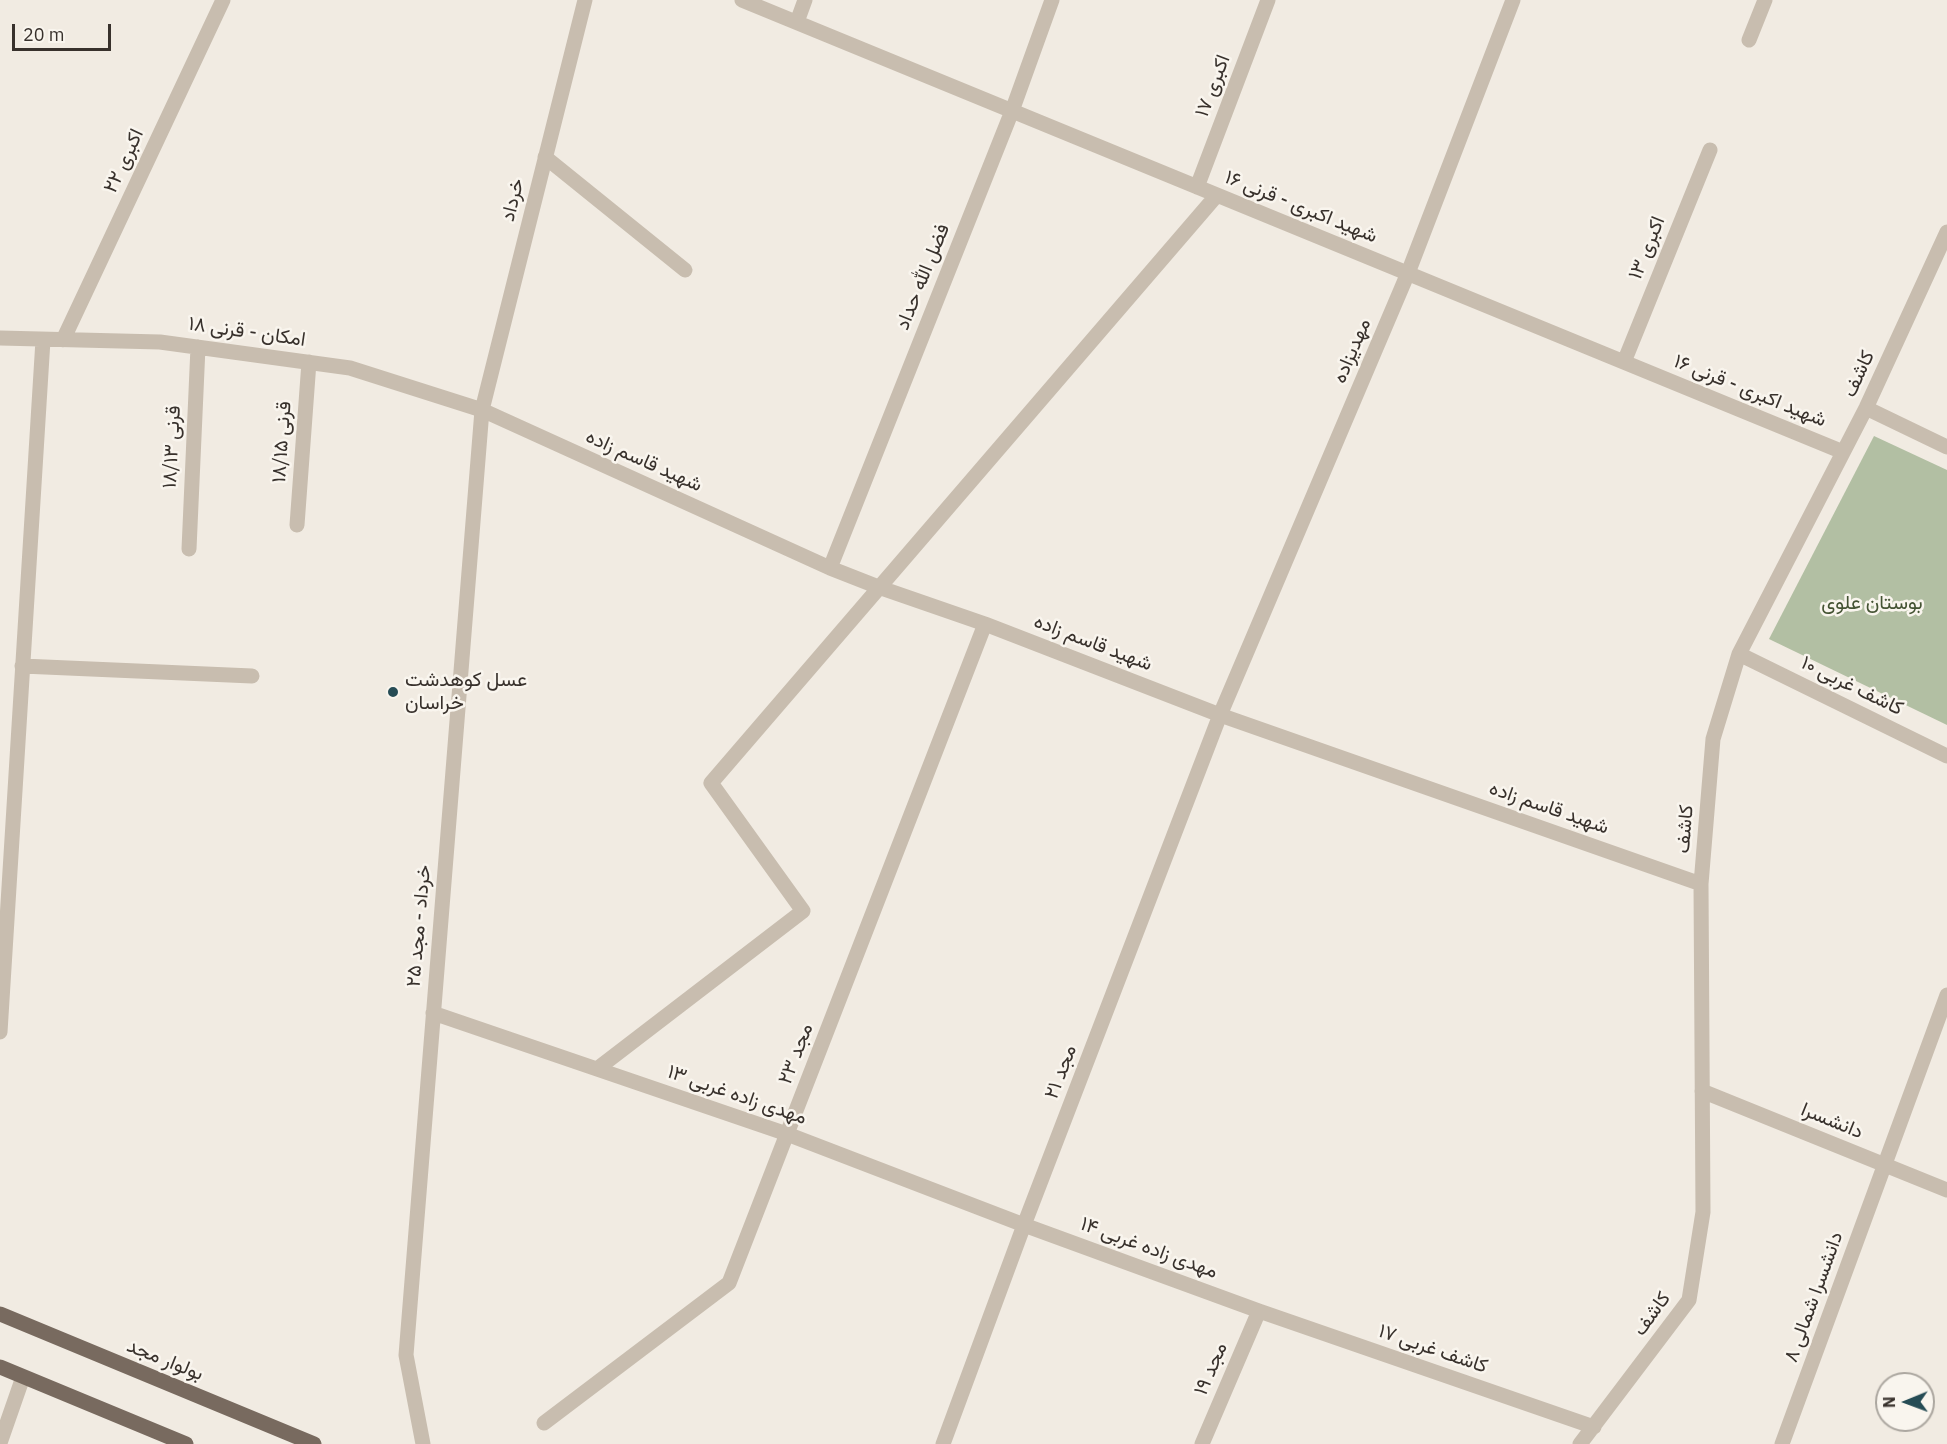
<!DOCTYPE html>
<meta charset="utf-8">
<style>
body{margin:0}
#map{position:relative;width:1947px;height:1444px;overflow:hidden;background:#f1ebe2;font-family:"IBM Plex Sans",sans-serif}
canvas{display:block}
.north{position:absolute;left:1875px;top:1372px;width:60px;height:60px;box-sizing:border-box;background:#f9f5ee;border:2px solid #aca7a0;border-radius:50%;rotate:269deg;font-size:16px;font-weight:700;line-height:24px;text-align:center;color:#38312c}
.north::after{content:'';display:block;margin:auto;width:21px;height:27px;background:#264c55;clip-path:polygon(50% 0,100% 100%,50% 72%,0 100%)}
.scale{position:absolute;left:12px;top:24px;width:99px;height:27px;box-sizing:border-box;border:3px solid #38312c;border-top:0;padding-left:8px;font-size:18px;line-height:21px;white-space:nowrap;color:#38312c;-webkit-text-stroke:4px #f9f5ee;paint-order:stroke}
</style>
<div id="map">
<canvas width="1947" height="1444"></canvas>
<div class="north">N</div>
<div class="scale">20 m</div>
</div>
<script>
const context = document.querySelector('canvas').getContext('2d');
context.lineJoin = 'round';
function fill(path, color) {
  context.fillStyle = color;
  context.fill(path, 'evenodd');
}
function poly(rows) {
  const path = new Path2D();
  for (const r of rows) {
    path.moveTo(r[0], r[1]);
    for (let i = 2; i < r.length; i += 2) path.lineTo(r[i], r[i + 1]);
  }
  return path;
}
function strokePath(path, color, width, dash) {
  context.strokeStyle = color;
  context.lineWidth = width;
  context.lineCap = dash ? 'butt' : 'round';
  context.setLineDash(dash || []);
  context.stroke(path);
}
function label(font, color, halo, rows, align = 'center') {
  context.font = font + ' "IBM Plex Sans",Vazirmatn,sans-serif';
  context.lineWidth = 5;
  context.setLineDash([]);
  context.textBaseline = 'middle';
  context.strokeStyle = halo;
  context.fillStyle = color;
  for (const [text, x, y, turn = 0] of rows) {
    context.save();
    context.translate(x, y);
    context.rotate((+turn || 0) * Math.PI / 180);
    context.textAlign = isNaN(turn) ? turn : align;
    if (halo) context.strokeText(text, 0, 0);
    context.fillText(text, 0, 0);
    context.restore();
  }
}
fill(poly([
 [1874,436,1947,470,1947,725,1769,639]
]), '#b2bfa3');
strokePath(poly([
 [742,0,1843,452],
 [797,22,805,0],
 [1749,40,1765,0],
 [545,157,685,270],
 [1197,187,1268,0],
 [0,338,160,342,350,368,482,410,830,568,881,588,985,624,1220,715,1701,884],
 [63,340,223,0],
 [1624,362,1710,150],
 [1866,408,1947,447],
 [297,525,309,362],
 [189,549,198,347],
 [830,568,1012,111,1052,0],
 [1739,654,1947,756],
 [22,666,252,676],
 [433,1013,787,1134,1024,1225,1259,1311,1594,1427],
 [0,1032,43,340],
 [597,1069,803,911,711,783,1217,195],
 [1702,1091,1947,1190],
 [544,1423,729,1283,985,624],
 [0,1443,23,1377],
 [423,1444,406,1355,482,410,585,0],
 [943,1444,1024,1225,1220,715,1408,273,1513,0],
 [1202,1444,1259,1311],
 [1580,1444,1689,1300,1703,1212,1701,884,1713,739,1739,654,1866,408,1947,232],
 [1782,1444,1947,995]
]), '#c8bdaf', 15);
strokePath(poly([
 [0,1314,314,1444],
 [0,1367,186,1444]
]), '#786a5f', 15);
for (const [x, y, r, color] of [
 [393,692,6,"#264c55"]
]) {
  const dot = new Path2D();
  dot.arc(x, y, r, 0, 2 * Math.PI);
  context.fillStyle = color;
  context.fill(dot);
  strokePath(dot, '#f9f5ee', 2);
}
label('20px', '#38312c', '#f9f5ee', [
 ["اکبری ۱۷",1213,86,-69],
 ["اکبری ۲۲",124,161,-65],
 ["خرداد",513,200,-76],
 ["شهید اکبری - قرنی ۱۶",1301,207,22],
 ["اکبری ۱۳",1647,248,-68],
 ["فضل الله حداد",923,277,-68],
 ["امکان - قرنی ۱۸",247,332,8],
 ["مهدیزاده",1352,351,-67],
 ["کاشف",1859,374,-65],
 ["شهید اکبری - قرنی ۱۶",1750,391,22],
 ["قرنی ۱۸/۱۵",282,442,-86],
 ["قرنی ۱۸/۱۳",172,447,-87],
 ["شهید قاسم زاده",644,461,24],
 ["شهید قاسم زاده",1093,643,21],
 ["کاشف غربی ۱۰",1852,686,26],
 ["شهید قاسم زاده",1549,808,19],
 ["کاشف",1685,829,-85],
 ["خرداد - مجد ۲۵",419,926,-85],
 ["مجد ۲۳",796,1054,-69],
 ["مجد ۲۱",1061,1072,-69],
 ["مهدی زاده غربی ۱۳",737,1095,19],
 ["دانشسرا",1832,1121,22],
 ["مهدی زاده غربی ۱۴",1149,1248,20],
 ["دانشسرا شمالی ۸",1814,1297,-70],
 ["کاشف",1652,1314,-54],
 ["کاشف غربی ۱۷",1433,1349,19],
 ["بولوار مجد",165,1360,22],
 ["مجد ۱۹",1211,1369,-67]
]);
label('20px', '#445333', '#f9f5ee', [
 ["بوستان علوی",1872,603]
]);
label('20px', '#38312c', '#f9f5ee', [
 ["عسل كوهدشت",405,680],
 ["خراسان",405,703]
], 'left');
</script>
